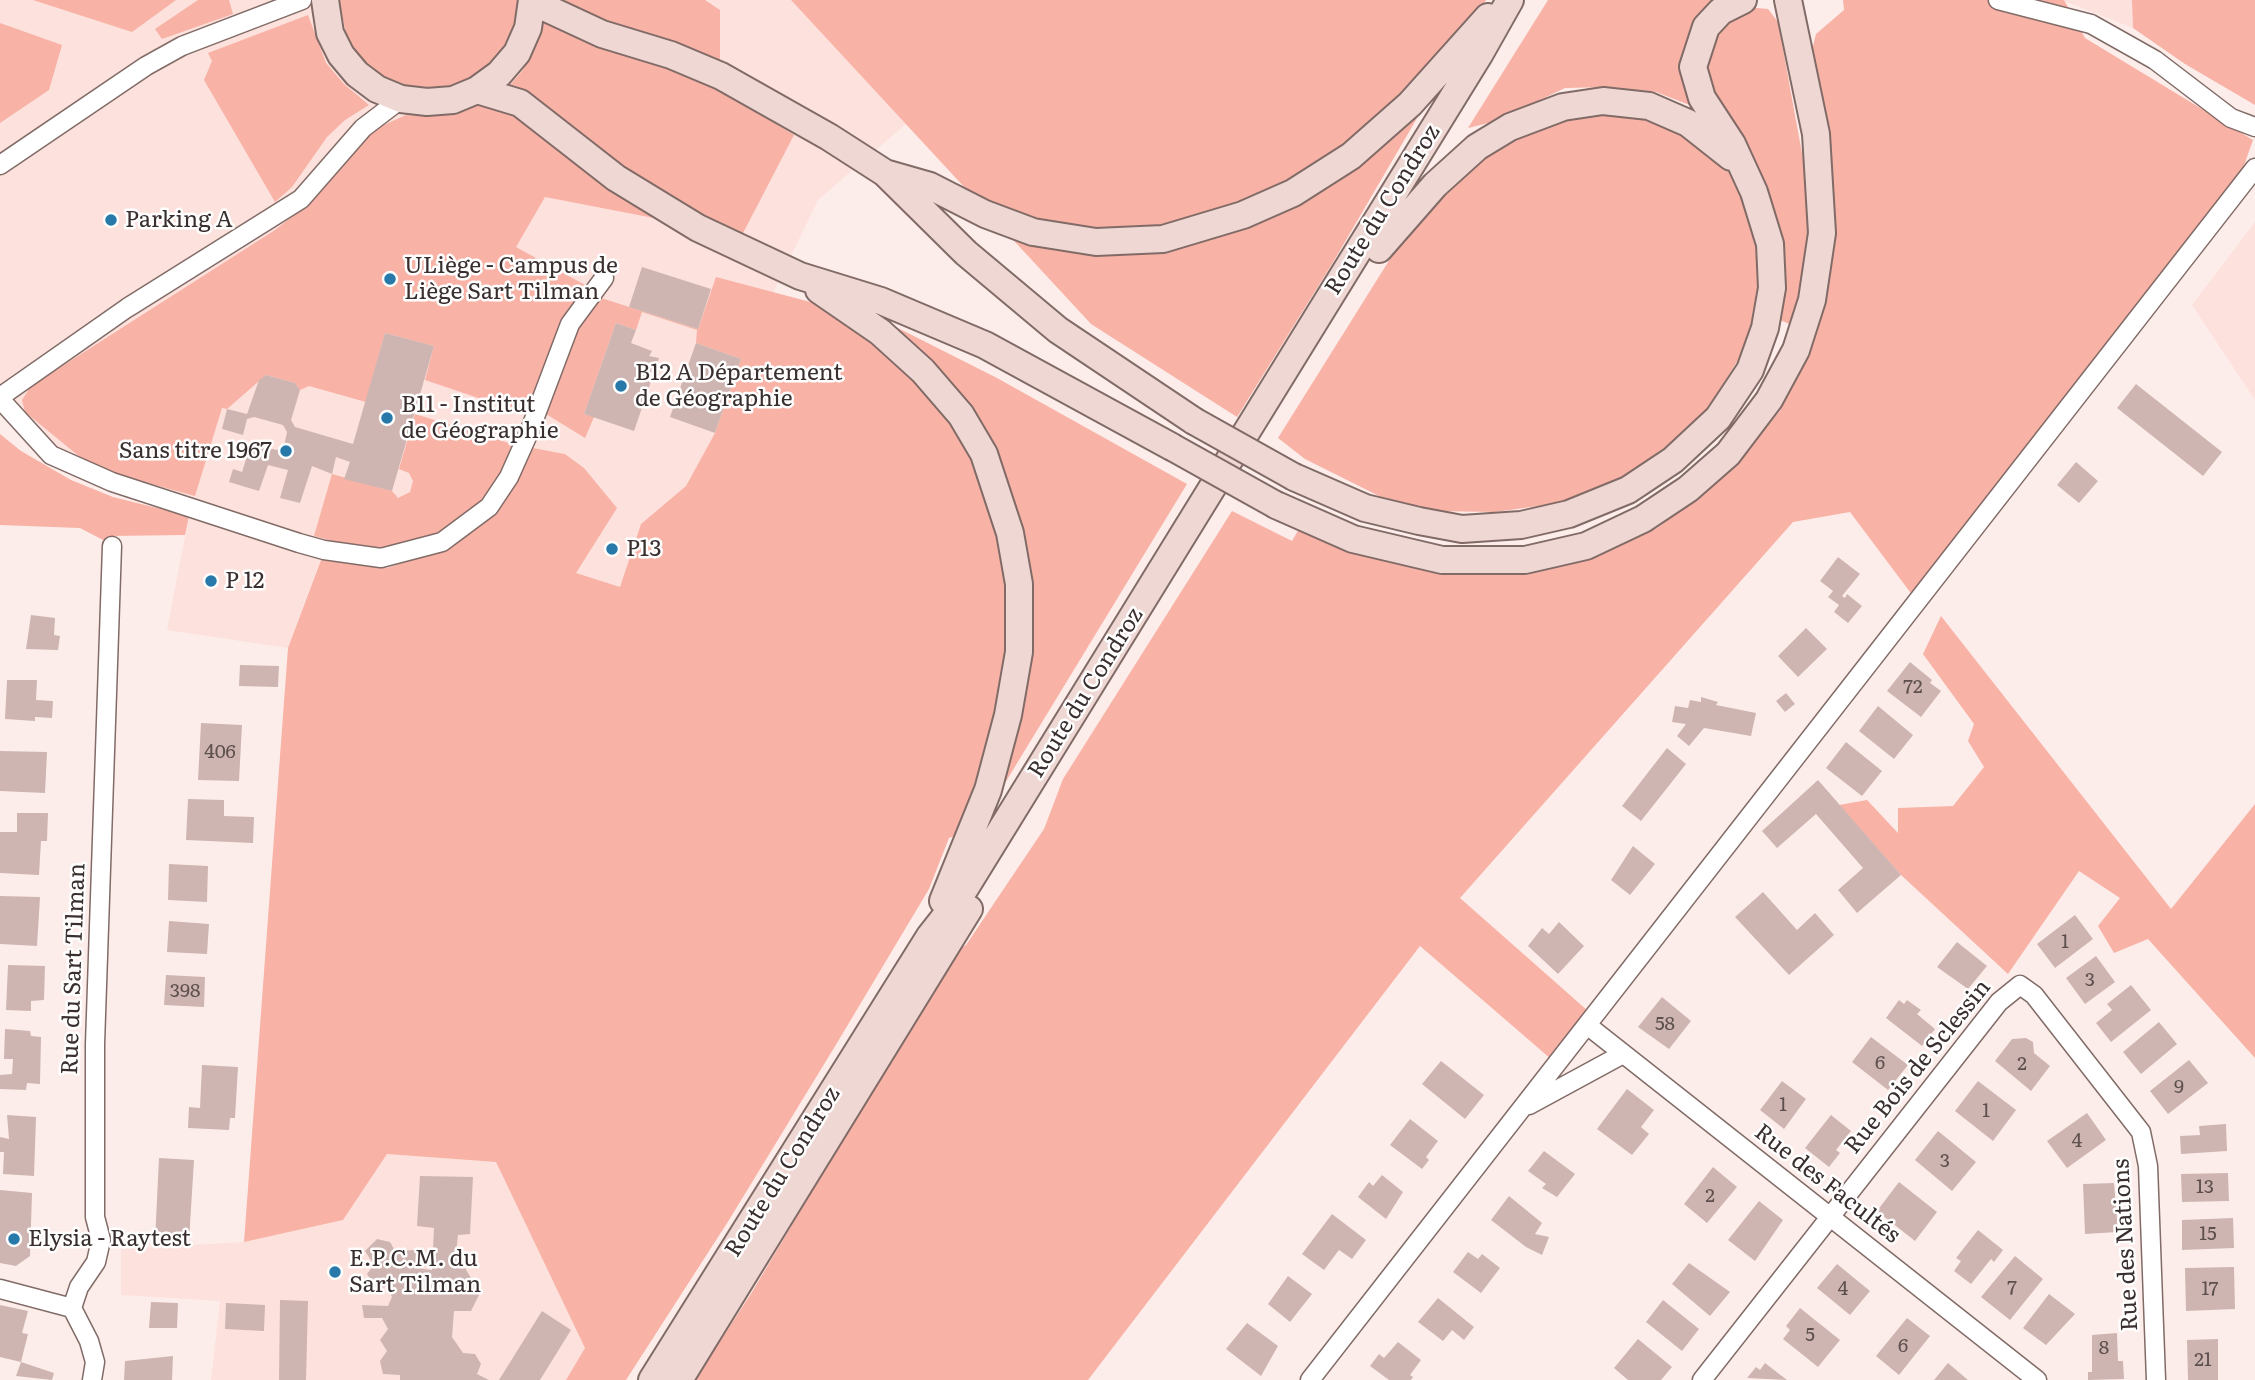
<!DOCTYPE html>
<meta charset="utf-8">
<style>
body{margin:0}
canvas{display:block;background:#fdedea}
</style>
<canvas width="2255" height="1380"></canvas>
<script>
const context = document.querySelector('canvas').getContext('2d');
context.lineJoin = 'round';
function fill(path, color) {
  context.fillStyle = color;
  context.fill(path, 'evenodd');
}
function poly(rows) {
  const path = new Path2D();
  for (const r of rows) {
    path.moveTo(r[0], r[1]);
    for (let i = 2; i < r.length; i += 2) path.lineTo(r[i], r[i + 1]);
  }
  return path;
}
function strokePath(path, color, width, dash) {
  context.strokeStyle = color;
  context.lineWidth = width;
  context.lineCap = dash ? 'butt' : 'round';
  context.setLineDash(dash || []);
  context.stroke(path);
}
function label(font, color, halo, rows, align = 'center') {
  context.font = font + ' Literata,serif';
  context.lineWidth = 5;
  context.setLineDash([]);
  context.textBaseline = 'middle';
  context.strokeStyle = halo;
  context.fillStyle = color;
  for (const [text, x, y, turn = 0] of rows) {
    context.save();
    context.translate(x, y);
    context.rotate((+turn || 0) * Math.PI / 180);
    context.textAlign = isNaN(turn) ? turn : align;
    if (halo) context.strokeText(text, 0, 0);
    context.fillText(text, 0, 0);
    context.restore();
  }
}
fill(poly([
 [0,0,791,0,906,124,818,200,741,359,715,433,686,486,641,524,620,588,576,574,584,469,565,454,533,448,530,432,509,477,442,542,324,550,288,648,167,630,189,516,51,455,0,399],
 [2132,0,2133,28,2064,1,2064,0],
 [2255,222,2255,400,2192,305],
 [387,1154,496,1162,585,1348,566,1380,211,1380,220,1301,121,1295,121,1249,244,1242,343,1220]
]), '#fde1dc');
fill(poly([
 [33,0,176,0,132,32],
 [198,0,229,0,233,14,162,39,155,29],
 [339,0,521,0,512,42,491,69,462,86,428,92,395,85,367,66,347,39],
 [551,0,705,0,720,10,720,90,794,135,742,235,545,197,516,247,585,285,564,320,531,409,520,412,425,380,434,346,385,333,366,402,309,386,300,390,295,383,266,375,227,409,222,408,195,496,115,474,80,457,25,412,22,400,31,386,275,230,307,205,350,150,375,129,406,115,435,116,453,113,502,94,523,70],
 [791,0,1486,0,1332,264,1237,417,1091,324],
 [1548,0,1721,0,1696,23,1685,47,1683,78,1692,106,1656,92,1610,87,1565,88,1496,121,1468,128],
 [1843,0,2064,0,2085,38,2253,140,2241,174,1913,596,1850,512,1793,522,1460,898,1588,1011,1551,1059,1420,946,1088,1380,695,1380,752,1292,955,952,966,945,1044,829,1063,779,1232,511,1292,541,1299,529,1348,550,1440,573,1510,573,1572,562,1657,528,1721,479,1780,411,1825,306,1836,227,1830,132,1810,58,1816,34,1844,10],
 [2132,0,2255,0,2255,105,2185,64,2133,28],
 [1746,7,1768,9,1778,22,1812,208,1796,327,1780,320,1784,270,1780,229,1768,191,1754,160,1740,141,1701,69,1723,20],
 [308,15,326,63,344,84,369,105,345,120,327,137,292,187,275,202,204,80,212,61,208,53],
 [0,23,62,45,49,90,0,123],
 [1576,111,1656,115,1718,154,1747,200,1761,258,1756,309,1740,357,1708,408,1667,446,1623,477,1560,503,1495,512,1434,511,1381,497,1305,459,1278,438,1410,227,1496,143],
 [716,277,886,322,997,378,1187,484,977,829,949,838,929,889,837,1043,729,1220,626,1380,566,1380,585,1348,496,1162,387,1154,343,1220,244,1242,288,648,321,560,387,568,442,550,490,517,516,483,533,448,565,454,584,468,617,508,576,573,620,587,641,524,686,486,715,433,741,359,696,343,697,330,642,312,636,330,616,323,584,414,594,417,585,438,546,414,578,330,598,297,698,329],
 [415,414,512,444,503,469,482,500,454,524,425,539,390,550,356,547,314,536,332,474,392,491,398,498,410,492,413,481,409,473,399,469],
 [0,434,21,451,71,480,113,497,189,516,185,535,110,536,108,541,105,541,80,528,0,525],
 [1941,616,2171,909,2255,804,2255,1058,2148,939,2114,953,2098,926,2120,898,2079,871,2008,974,1901,875,1839,805,1867,800,1898,833,1898,808,1953,806,1984,767,1968,741,1974,724,1923,654]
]), '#f8b2a6');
fill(poly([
 [642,267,711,289,698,329,629,307],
 [616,323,636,330,631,343,652,351,649,356,659,358,634,431,584,414],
 [385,333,434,346,392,491,344,479,350,462,336,457,332,474,312,466,300,503,280,498,288,470,268,465,259,491,229,482,233,469,242,472,251,444,277,450,284,446,287,432,283,425,254,417,247,419,243,435,222,429,227,409,247,414,259,380,266,375,295,383,300,390,291,420,295,427,353,444],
 [696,343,741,359,715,433,670,417],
 [2136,384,2222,452,2203,476,2117,408],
 [2076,462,2098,481,2079,503,2057,485],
 [1838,557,1860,574,1842,596,1845,598,1847,594,1862,606,1848,623,1834,612,1839,605,1828,597,1833,591,1820,581],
 [31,615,55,618,54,635,60,636,58,650,26,649],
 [1806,628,1827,649,1798,677,1778,656],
 [1910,662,1932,680,1930,683,1941,691,1921,717,1887,691],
 [240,665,279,666,278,687,239,686],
 [7,680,37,680,36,700,53,701,52,718,35,717,35,721,5,719],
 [1786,693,1795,704,1785,712,1776,701],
 [1701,697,1718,702,1716,705,1756,713,1751,736,1704,728,1689,746,1677,736,1686,724,1672,722,1675,706,1688,708,1690,700,1701,702],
 [1878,706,1913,735,1894,759,1859,731],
 [201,723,242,725,239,781,198,780],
 [1846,742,1882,771,1862,796,1826,768],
 [1667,748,1686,764,1641,821,1622,806],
 [0,751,47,752,45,793,0,791],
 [1818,780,1901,875,1857,913,1838,890,1863,868,1816,814,1777,848,1762,831],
 [188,799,224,800,224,816,254,817,253,843,186,840],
 [17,813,48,813,47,841,41,841,39,875,0,873,0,832,17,832],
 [1633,846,1655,864,1630,895,1611,880],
 [169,864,208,866,207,902,168,900],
 [1763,892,1797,930,1815,913,1834,935,1789,975,1735,917],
 [0,896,40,897,37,946,0,944],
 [2075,915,2093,939,2055,968,2037,944],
 [169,921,209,924,207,954,167,952],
 [1559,922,1584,946,1558,974,1528,946,1542,928,1549,934],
 [1957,942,1987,966,1968,989,1937,967],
 [2096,956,2115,982,2085,1004,2066,978],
 [8,965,45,966,44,1000,31,1001,31,1011,6,1010],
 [166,975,205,977,204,1007,164,1005],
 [2131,985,2151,1010,2111,1042,2096,1023,2112,1010,2107,1004],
 [1662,997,1691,1021,1669,1049,1638,1027],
 [1899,1000,1904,1004,1907,1000,1921,1010,1917,1014,1935,1029,1922,1046,1886,1018],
 [2159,1022,2177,1044,2141,1074,2123,1052],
 [5,1029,30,1031,31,1036,41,1037,40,1084,27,1083,26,1090,0,1089,0,1075,12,1074,13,1059,4,1059],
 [1871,1037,1908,1065,1888,1090,1852,1062],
 [2026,1038,2033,1042,2034,1053,2050,1066,2031,1091,1995,1061,2012,1039],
 [2189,1060,2208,1083,2168,1114,2150,1091],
 [1441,1061,1484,1095,1465,1119,1422,1084],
 [202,1065,238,1067,235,1118,230,1118,229,1130,188,1128,189,1107,200,1108],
 [1782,1081,1806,1099,1784,1129,1760,1110],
 [1978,1081,2016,1110,1993,1141,1955,1111],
 [1627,1089,1654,1110,1641,1127,1649,1134,1632,1155,1597,1129],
 [2087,1113,2106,1140,2067,1168,2047,1141],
 [7,1115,36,1117,34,1176,3,1174,4,1152,0,1152,0,1137,9,1139],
 [1831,1115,1851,1131,1836,1150,1840,1153,1829,1167,1805,1148],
 [1410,1119,1438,1141,1426,1157,1429,1160,1422,1169,1390,1145],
 [2226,1124,2227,1151,2181,1154,2180,1136,2200,1135,2199,1126],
 [1938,1131,1976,1162,1952,1191,1915,1160],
 [1544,1151,1575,1174,1557,1197,1542,1188,1546,1184,1528,1171],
 [159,1158,194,1160,189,1241,155,1240],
 [1713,1167,1737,1187,1707,1223,1684,1204],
 [2228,1173,2229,1201,2182,1202,2181,1174],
 [1382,1175,1403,1192,1386,1219,1358,1197,1369,1182,1373,1186],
 [420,1176,473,1177,470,1234,458,1235,456,1253,480,1293,471,1311,454,1311,452,1337,463,1353,475,1354,481,1364,477,1374,489,1380,400,1380,400,1375,383,1374,380,1361,387,1351,380,1340,388,1329,382,1318,364,1318,362,1305,388,1306,392,1297,387,1287,376,1288,367,1274,374,1265,365,1251,377,1239,390,1242,395,1251,415,1250,423,1269,432,1270,434,1228,417,1226],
 [1899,1182,1937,1212,1915,1241,1877,1211],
 [2114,1183,2118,1232,2085,1234,2083,1184],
 [0,1190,32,1193,30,1256,16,1266,0,1263],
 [1509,1196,1542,1223,1535,1234,1549,1237,1542,1255,1526,1247,1491,1220],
 [1759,1201,1783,1220,1755,1261,1728,1240],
 [1332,1214,1366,1240,1352,1259,1339,1250,1324,1270,1302,1254],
 [2233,1218,2234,1248,2182,1250,2182,1220],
 [1978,1230,2003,1250,1994,1262,1991,1259,1971,1284,1954,1271,1961,1261,1956,1258],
 [1468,1252,1478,1259,1482,1254,1500,1268,1481,1293,1453,1272],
 [2015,1256,2043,1279,2010,1320,1981,1297],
 [1689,1263,1730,1292,1710,1316,1672,1284],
 [1837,1264,1870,1291,1850,1315,1817,1288],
 [2234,1267,2235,1309,2186,1311,2185,1268],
 [1288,1276,1312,1294,1290,1322,1268,1304],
 [2049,1294,2075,1314,2046,1345,2023,1328],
 [1438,1298,1474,1327,1464,1340,1452,1330,1443,1341,1418,1322],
 [280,1300,308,1301,306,1380,279,1380],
 [1663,1300,1699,1329,1682,1351,1646,1322],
 [151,1302,178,1303,177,1328,149,1328],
 [226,1303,265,1305,264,1331,225,1329],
 [0,1305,28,1311,22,1333,28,1334,21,1362,0,1357],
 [1800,1308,1840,1340,1818,1367,1783,1339,1790,1330,1786,1326],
 [542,1311,571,1330,540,1380,499,1380],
 [1907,1318,1930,1336,1899,1375,1876,1356],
 [1247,1323,1278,1346,1261,1376,1226,1349],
 [2117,1333,2118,1361,2123,1361,2124,1379,2088,1380,2088,1372,2092,1372,2092,1335],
 [1638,1339,1672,1367,1661,1380,1628,1380,1614,1368],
 [2218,1339,2218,1380,2188,1380,2187,1340],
 [1398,1342,1421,1360,1410,1375,1413,1377,1411,1380,1389,1380,1370,1366,1379,1354,1384,1358],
 [173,1356,172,1380,124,1380,125,1361],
 [21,1362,54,1373,52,1380,16,1376],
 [1765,1363,1787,1380,1747,1378,1756,1367,1760,1370],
 [1948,1363,1968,1380,1934,1380]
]), '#ceb5b1');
const minor = poly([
 [1998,0,2091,24,2155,60,2231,118,2255,127],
 [0,165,146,66,182,46,302,0],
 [0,397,127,308,301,199,363,128,401,99],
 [0,399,51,455,112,482,299,543,324,550,381,558,442,542,489,507,509,477,530,430,570,324,604,278],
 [1587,1025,2037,1380],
 [1529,1105,1623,1054],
 [0,1289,72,1308],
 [92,1380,95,1362,89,1341,72,1308,79,1287,96,1262,101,1240,95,1217,95,1044,112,546],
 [1310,1380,2255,168],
 [1702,1380,1999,1002,2020,985,2034,995,2141,1132,2148,1166,2156,1380]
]);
const secondary = poly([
 [325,0,330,33,341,55,357,74,377,89,401,99,427,102,453,100,477,90,499,74,517,53,528,28,532,0],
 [533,2,602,34,671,55,721,76,829,137,885,173,966,253,1058,330,1194,421],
 [477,90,520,103,616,178,698,228,800,276,881,301,985,345,1172,447],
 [888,174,930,186,985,214,1033,232,1096,242,1163,239,1243,215,1293,193,1351,156,1410,104,1488,17],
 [1379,249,1435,185,1477,147,1510,127,1563,107,1603,101,1649,106,1688,123,1731,157],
 [819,290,880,332,923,371,961,415,984,454,1010,533,1019,584,1019,652,1008,715,988,790,943,901],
 [1294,477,1365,508,1419,521,1462,529,1521,525,1569,514,1628,490,1673,460,1718,418,1750,370,1765,328,1772,288,1770,244,1754,192,1732,144,1702,98,1693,67,1706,27,1721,11,1743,0],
 [1276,505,1353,539,1442,560,1525,560,1586,546,1643,519,1688,489,1728,454,1769,400,1796,350,1812,300,1822,233,1816,134,1788,0],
 [652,1380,930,936,956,903,1479,55,1510,0],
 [679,1380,969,909]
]);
strokePath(minor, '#816b67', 21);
strokePath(secondary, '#816b67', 30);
strokePath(minor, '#fff', 18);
strokePath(secondary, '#efd7d3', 26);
const secondaryBridge = poly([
 [1194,421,1294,477],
 [1172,447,1276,505]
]);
strokePath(secondaryBridge, '#816b67', 30, []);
strokePath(secondaryBridge, '#efd7d3', 26);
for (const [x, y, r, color] of [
 [111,220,7,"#2779aa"],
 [390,279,7,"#2779aa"],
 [621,386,7,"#2779aa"],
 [387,418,7,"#2779aa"],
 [286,451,7,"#2779aa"],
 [612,549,7,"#2779aa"],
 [211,581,7,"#2779aa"],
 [14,1239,7,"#2779aa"],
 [335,1272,7,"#2779aa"]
]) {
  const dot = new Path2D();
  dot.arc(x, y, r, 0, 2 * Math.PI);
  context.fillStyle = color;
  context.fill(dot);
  strokePath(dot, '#fefefe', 2.5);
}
label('19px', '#5e504f', null, [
 ["72",1913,687],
 ["406",220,752],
 ["1",2065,942],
 ["3",2090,980],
 ["398",185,991],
 ["58",1665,1024],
 ["6",1880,1063],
 ["2",2022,1064],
 ["9",2179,1087],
 ["1",1783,1105],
 ["1",1986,1111],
 ["4",2077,1141],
 ["3",1945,1161],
 ["13",2205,1187],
 ["2",1710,1196],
 ["15",2208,1234],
 ["7",2012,1288],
 ["4",1843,1289],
 ["17",2210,1289],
 ["5",1810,1335],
 ["6",1903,1346],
 ["8",2104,1348],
 ["21",2203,1360]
]);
label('23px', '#392f2e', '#fefefe', [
 ["Route du Condroz",1383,210,-58],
 ["Route du Condroz",1086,693,-58],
 ["Rue du Sart Tilman",74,969,-88],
 ["Rue Bois de Sclessin",1918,1067,-51],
 ["Route du Condroz",783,1172,-58],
 ["Rue des Facultés",1827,1184,38],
 ["Rue des Nations",2126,1245,-93]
]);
label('23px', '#392f2e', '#fefefe', [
 ["Parking A",125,220],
 ["ULiège - Campus de",404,266],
 ["Liège Sart Tilman",404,292],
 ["B12 A Département",635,373],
 ["de Géographie",635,399],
 ["B11 - Institut",401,405],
 ["de Géographie",401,431],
 ["Sans titre 1967",272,451,"right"],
 ["P13",626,549],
 ["P 12",225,581],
 ["Elysia - Raytest",28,1239],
 ["E.P.C.M. du",349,1259],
 ["Sart Tilman",349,1285]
], 'left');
</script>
